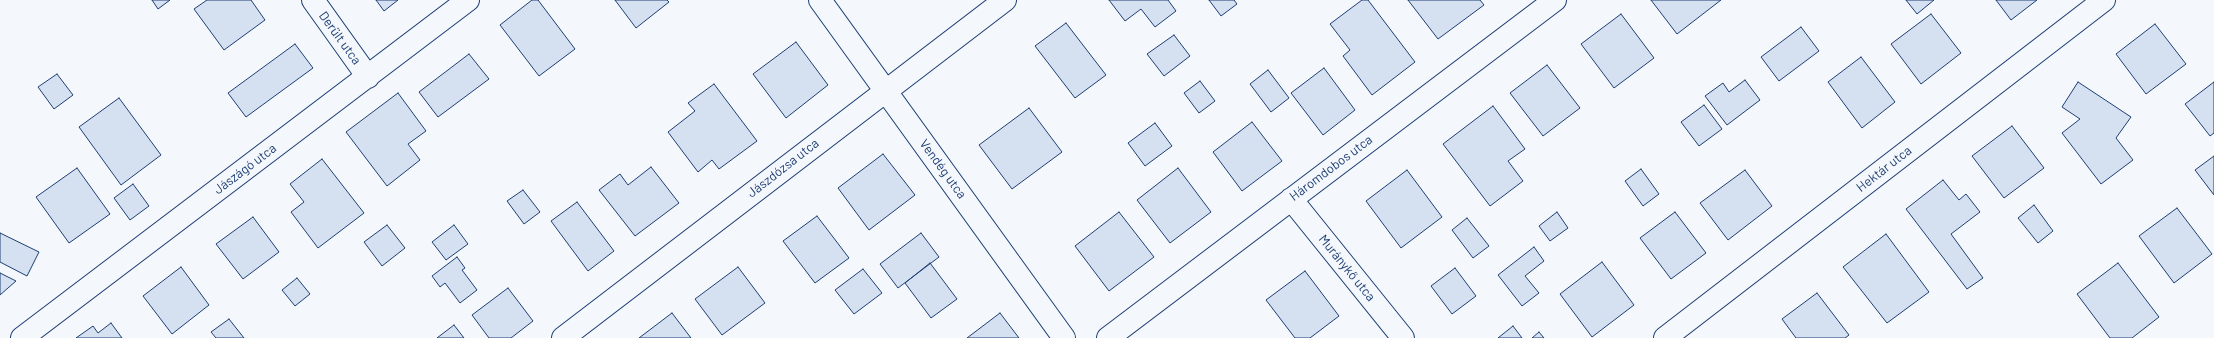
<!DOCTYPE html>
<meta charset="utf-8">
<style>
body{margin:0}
canvas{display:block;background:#f4f7fb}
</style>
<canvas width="2214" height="338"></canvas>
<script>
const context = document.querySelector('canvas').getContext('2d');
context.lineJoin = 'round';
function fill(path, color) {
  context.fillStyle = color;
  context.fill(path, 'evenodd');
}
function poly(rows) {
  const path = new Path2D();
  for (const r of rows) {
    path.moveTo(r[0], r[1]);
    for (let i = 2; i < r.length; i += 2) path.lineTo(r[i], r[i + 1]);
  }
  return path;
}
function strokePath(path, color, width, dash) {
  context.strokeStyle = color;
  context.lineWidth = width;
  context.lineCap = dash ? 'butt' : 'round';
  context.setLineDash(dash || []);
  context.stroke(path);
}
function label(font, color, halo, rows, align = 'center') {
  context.font = font + ' Barlow,sans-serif';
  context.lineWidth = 3;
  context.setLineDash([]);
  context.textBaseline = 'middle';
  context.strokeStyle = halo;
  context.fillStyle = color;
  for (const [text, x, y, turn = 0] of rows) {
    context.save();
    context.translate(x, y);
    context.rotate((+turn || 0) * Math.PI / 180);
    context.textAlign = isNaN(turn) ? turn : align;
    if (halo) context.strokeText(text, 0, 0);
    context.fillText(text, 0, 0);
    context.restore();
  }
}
const building = poly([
 [152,0,170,0,158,9,152,0],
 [207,0,251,0,265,20,224,50,194,9,207,0],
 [376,0,398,0,384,11,376,0],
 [532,0,538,0,575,49,539,76,500,25,532,0],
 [615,0,667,0,669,2,636,28,615,0],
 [1109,0,1168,0,1176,11,1155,27,1141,9,1125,21,1109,0],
 [1209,0,1234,0,1237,4,1221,16,1209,0],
 [1362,0,1368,0,1415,62,1372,95,1343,56,1350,50,1330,24,1362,0],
 [1408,0,1480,0,1484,5,1438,39,1408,0],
 [1651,0,1721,0,1677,34,1651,0],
 [1906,0,1934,0,1917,14,1906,0],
 [1996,0,2037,0,2011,20,1996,0],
 [1621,14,1654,58,1614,88,1581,44,1621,14],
 [1931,14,1961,53,1921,84,1891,44,1931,14],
 [1066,23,1106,75,1075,98,1035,46,1066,23],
 [2155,24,2186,64,2146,94,2116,54,2155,24],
 [1801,27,1819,51,1779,81,1761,57,1801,27],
 [1174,35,1190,56,1164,76,1147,54,1174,35],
 [796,42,828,85,786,118,753,74,796,42],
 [295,44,313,68,246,117,228,93,295,44],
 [469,54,489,79,438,117,419,92,469,54],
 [1861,57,1895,102,1862,128,1828,82,1861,57],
 [1547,65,1580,108,1543,136,1510,93,1547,65],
 [1324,68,1355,110,1323,135,1291,93,1324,68],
 [1268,70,1289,98,1271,112,1250,84,1268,70],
 [57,74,73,95,54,109,38,87,57,74],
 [1745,80,1760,100,1727,125,1705,96,1723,83,1729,92,1745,80],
 [1200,81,1215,101,1199,113,1184,93,1200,81],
 [2078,82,2131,117,2116,138,2133,160,2101,184,2062,133,2080,119,2062,107,2078,82],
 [2214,82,2214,133,2210,136,2185,104,2214,82],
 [714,84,757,141,719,169,712,160,698,172,668,132,695,111,688,103,714,84],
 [398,93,426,131,408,144,420,160,387,186,346,132,398,93],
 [119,98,161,155,121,185,79,127,119,98],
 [1704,105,1722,129,1699,146,1681,122,1704,105],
 [1493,106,1525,149,1508,161,1523,181,1490,206,1443,144,1493,106],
 [1029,108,1062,152,1012,189,979,145,1029,108],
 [1252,122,1282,161,1242,191,1213,152,1252,122],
 [1155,123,1172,146,1145,166,1128,143,1155,123],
 [2012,126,2044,168,2004,198,1972,156,2012,126],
 [883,154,915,195,869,230,838,188,883,154],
 [2214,156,2214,195,2195,170,2214,156],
 [322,159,364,213,318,248,291,212,304,202,290,184,322,159],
 [651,167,679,203,635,236,599,190,620,174,628,185,651,167],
 [77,168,110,214,69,243,36,197,77,168],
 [1178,168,1211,212,1170,243,1137,200,1178,168],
 [1641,169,1659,194,1643,206,1625,181,1641,169],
 [1407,170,1442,217,1401,248,1366,201,1407,170],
 [1745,170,1772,206,1728,240,1700,203,1745,170],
 [1943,180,1959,200,1966,194,1980,212,1951,234,1983,278,1967,289,1906,209,1943,180],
 [133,184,149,206,130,220,114,198,133,184],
 [523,190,540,212,524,224,507,201,523,190],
 [577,202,614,251,588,271,551,221,577,202],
 [2034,205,2053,231,2038,243,2018,218,2034,205],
 [2177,208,2212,254,2174,283,2139,236,2177,208],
 [1119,212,1154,257,1109,291,1075,246,1119,212],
 [1557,212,1568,228,1550,241,1539,226,1557,212],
 [1675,212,1706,253,1671,279,1640,238,1675,212],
 [817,216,849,258,815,283,783,241,817,216],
 [253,217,279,252,243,279,216,244,253,217],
 [1467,218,1489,246,1473,258,1452,230,1467,218],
 [387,225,405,248,382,266,364,242,387,225],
 [454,225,468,244,446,260,432,242,454,225],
 [0,233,39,252,27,276,0,262,0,233],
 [921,233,939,257,898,288,880,264,921,233],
 [1886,234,1929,292,1887,323,1843,267,1886,234],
 [1534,247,1544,261,1525,276,1539,293,1522,306,1498,275,1534,247],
 [457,257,465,268,462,270,477,290,460,303,445,283,440,287,432,276,457,257],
 [1602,262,1634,305,1592,337,1560,294,1602,262],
 [930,263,957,299,931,318,905,283,930,263],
 [2118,263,2159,317,2132,338,2110,338,2077,294,2118,263],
 [181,267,209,305,172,334,143,296,181,267],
 [738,267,765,303,722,335,695,299,738,267],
 [1455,268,1476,296,1452,314,1431,286,1455,268],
 [863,269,882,293,854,314,835,290,863,269],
 [1305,271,1339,316,1310,338,1295,338,1266,300,1305,271],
 [0,273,16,281,0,295,0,273],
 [297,278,310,294,295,306,282,290,297,278],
 [508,288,533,321,511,338,489,338,472,315,508,288],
 [1817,293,1849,335,1845,338,1796,338,1782,319,1817,293],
 [672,313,691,338,639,338,672,313],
 [1000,313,1019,338,967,338,1000,313],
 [229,319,244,338,216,338,211,332,229,319],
 [111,323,122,338,76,338,93,326,98,333,111,323],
 [454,325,464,338,437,338,454,325],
 [1513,326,1522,338,1498,338,1513,326],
 [1539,332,1544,338,1532,338,1539,332]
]);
fill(building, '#d5e0f0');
strokePath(building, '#1d3f73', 1);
const street = poly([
 [313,0,368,77],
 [820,0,1064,338],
 [1291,199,1403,338],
 [22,338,468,0],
 [563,338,1005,0],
 [1108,338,1555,0],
 [1665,338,2104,0]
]);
strokePath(street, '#1d3f73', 24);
strokePath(street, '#f4f7fb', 22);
label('13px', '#1d3f73', '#f4f7fb', [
 ["Derült utca",340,38,54],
 ["Jászdózsa utca",783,168,-38],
 ["Háromdobos utca",1331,168,-37],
 ["Jászágó utca",245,169,-37],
 ["Vendég utca",943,169,54],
 ["Hektár utca",1884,169,-38],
 ["Muránykő utca",1347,268,51]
]);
</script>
